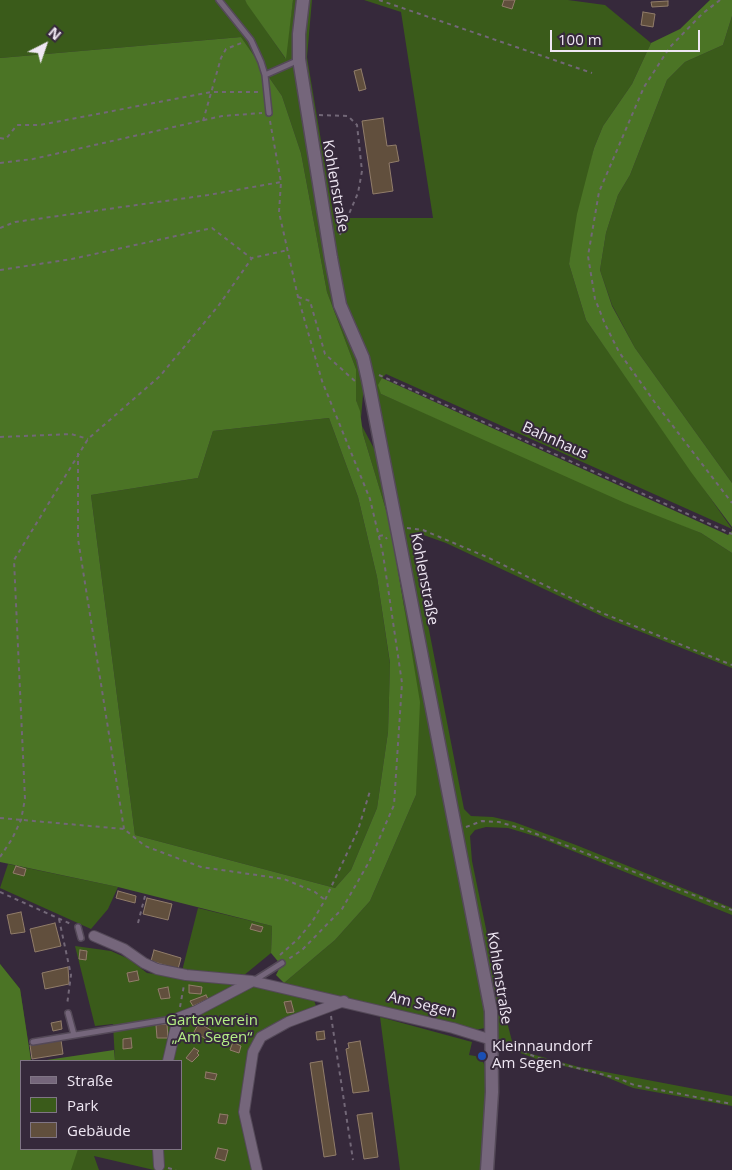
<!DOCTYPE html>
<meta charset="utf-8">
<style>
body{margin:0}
#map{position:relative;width:732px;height:1170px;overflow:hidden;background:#36293b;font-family:"Open Sans",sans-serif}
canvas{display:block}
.legend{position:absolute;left:20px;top:1060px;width:162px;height:90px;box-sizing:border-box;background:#36293b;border:1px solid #807585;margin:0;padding:6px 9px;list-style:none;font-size:15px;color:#efe7f3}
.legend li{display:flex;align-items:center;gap:10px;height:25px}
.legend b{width:25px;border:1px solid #807585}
.north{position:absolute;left:20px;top:20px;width:50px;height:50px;-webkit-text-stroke:4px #36293b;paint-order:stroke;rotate:41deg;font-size:14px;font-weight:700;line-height:20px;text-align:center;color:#efe7f3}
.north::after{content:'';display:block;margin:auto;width:18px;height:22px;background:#efe7f3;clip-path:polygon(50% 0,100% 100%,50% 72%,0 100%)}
.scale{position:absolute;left:550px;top:30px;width:150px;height:22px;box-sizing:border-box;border:2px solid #efe7f3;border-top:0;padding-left:6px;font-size:15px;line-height:18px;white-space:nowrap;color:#efe7f3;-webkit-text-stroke:4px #36293b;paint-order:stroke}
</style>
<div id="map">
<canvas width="732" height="1170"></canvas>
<ul class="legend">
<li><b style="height:6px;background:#75667b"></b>Straße</li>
<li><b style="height:14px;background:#3a5b1a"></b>Park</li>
<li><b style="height:14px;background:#614f3d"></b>Gebäude</li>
</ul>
<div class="north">N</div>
<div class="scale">100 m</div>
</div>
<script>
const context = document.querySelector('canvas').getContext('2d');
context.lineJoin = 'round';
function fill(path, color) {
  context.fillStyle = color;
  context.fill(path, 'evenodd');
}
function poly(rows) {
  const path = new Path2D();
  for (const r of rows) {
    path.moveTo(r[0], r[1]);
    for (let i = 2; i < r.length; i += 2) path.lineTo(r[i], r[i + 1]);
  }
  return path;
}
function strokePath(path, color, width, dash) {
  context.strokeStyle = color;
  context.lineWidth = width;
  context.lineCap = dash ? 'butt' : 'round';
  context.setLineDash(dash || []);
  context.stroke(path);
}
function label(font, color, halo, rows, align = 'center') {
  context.font = font + ' "Open Sans",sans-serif';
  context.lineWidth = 4;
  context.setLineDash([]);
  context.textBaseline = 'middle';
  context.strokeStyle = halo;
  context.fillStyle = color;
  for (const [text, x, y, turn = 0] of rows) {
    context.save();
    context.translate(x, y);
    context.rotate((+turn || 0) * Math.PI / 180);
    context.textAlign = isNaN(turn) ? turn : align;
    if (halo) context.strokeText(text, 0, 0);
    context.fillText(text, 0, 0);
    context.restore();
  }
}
fill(poly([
 [0,0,245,0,285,58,293,0,312,0,307,57,334,218,433,218,401,12,364,0,568,0,605,5,651,43,632,84,603,126,594,148,569,264,586,320,732,529,386,374,382,378,381,394,701,533,732,553,732,668,606,618,446,543,418,533,413,536,412,543,464,809,471,816,493,817,514,822,576,845,732,908,732,915,538,837,508,828,486,827,475,830,470,836,472,861,498,987,513,1045,524,1052,579,1067,732,1096,732,1106,633,1088,601,1075,539,1060,515,1051,511,1053,511,1046,492,1040,485,1028,475,1030,284,983,335,940,370,901,416,795,404,606,390,523,363,434,362,426,378,456,364,383,361,418,356,400,356,369,327,292,301,153,282,96,241,37,0,58],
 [732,16,732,483,635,348,612,305,600,270,606,233,618,195,630,175,667,80,685,62,723,45],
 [329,418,358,497,377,577,390,664,388,732,377,808,351,870,335,888,135,835,91,495,198,478,213,431],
 [8,864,118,887,108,909,91,929,0,888],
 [198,908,272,926,271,953,243,976,182,971],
 [75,946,111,951,129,959,147,973,231,983,238,993,256,985,314,1000,317,1009,262,1033,241,1113,253,1170,154,1170,94,1156,99,1170,0,1170,0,964,20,989,31,1061,21,1061,21,1149,181,1149,181,1061,115,1061,113,1024,95,1026],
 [380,1017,472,1042,469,1055,481,1057,487,1071,482,1170,400,1170]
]), '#3a5b1a');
fill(poly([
 [245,0,293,0,286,59,247,4],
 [710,0,732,0,732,16,723,45,685,62,667,80,630,175,618,195,606,233,600,270,612,306,635,348,732,483,732,527,691,472,586,320,569,264,577,214,594,148,603,126,632,84,651,43,680,29],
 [241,37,282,96,301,153,327,292,356,369,356,400,360,411,363,434,390,523,420,702,416,795,370,901,335,940,284,983,276,975,281,965,271,953,272,926,118,887,0,862,0,58],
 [329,418,358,497,377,577,390,663,388,732,377,808,351,870,335,888,135,835,91,495,198,478,213,431],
 [382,378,728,535,732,531,732,553,701,533,625,503,381,394,378,385],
 [0,964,20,989,31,1061,21,1061,21,1149,78,1149,71,1170,0,1170],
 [114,1050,115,1061,40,1061]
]), '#4b7425');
const building = poly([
 [504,0,515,0,512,9,502,6,504,0],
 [668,1,668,6,652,7,651,2,668,1],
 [643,12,655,14,653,27,641,25,643,12],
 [361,69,366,89,359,91,354,71,361,69],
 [383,118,387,146,396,145,399,161,389,163,393,191,373,194,362,121,383,118],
 [16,866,26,869,24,876,13,873,16,866],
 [118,891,136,896,135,903,116,898,118,891],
 [147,898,172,904,168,920,143,914,147,898],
 [21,912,25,932,11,934,7,915,21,912],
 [55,923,61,946,35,952,30,929,55,923],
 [252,924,263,927,261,932,250,929,252,924],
 [80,950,87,951,86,960,79,959,80,950],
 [154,950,181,958,178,969,151,961,154,950],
 [68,967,69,984,45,989,42,973,68,967],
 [137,971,139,980,129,982,127,973,137,971],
 [189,985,202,987,201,994,189,993,189,985],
 [168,987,170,998,161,999,158,989,168,987],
 [206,995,208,999,193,1006,190,1001,206,995],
 [291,1001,294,1012,287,1013,284,1002,291,1001],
 [61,1021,62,1029,53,1031,51,1023,61,1021],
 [199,1023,211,1030,206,1039,194,1032,199,1023],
 [167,1024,168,1038,157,1038,156,1025,167,1024],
 [324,1031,325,1039,317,1040,316,1032,324,1031],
 [131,1038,132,1048,123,1049,123,1039,131,1038],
 [61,1040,63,1054,32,1059,30,1045,61,1040],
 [360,1041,369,1091,353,1093,346,1049,349,1048,348,1043,360,1041],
 [233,1042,241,1046,239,1053,230,1050,233,1042],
 [194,1048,199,1051,197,1053,199,1055,192,1062,186,1058,194,1048],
 [322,1061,336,1155,324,1157,310,1063,322,1061],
 [206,1072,217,1074,215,1080,205,1078,206,1072],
 [372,1113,378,1157,364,1159,357,1115,372,1113],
 [220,1114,228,1115,226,1124,218,1123,220,1114],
 [218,1148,228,1150,225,1161,215,1158,218,1148]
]);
fill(building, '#614f3d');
strokePath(building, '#917d6a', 1);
const service = poly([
 [219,0,251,40,261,62,265,75,269,113],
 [265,75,299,60],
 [78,927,81,938],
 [255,980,282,963],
 [68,1013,74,1035],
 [33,1042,178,1018]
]);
const minor = poly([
 [94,936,124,949,144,963,157,969,186,975,252,981,453,1028,492,1040],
 [168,1061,178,1018,196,1011,251,982],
 [158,1149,159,1166],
 [257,1170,244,1112,253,1052,261,1037,288,1022,344,1001]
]);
const tertiary = poly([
 [303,0,299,34,299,59,331,258,340,305,363,358,368,380,491,1011,492,1092,487,1170]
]);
strokePath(service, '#544958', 8);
strokePath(minor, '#544958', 12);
strokePath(tertiary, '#544958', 15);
strokePath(poly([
 [379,0,592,73],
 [720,0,702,14,670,47,644,87,599,192,588,256,595,299,605,324,619,352,656,404,732,503],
 [319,115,348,116,357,125,362,171,358,193,339,237],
 [203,121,221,58,226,49,244,42],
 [270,121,281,182,279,212,298,297,322,381,370,499,383,554,402,683,394,805,369,862,342,909,302,950,287,960],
 [0,138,6,139,17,125,40,125,211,92,259,92],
 [0,163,33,159,222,116,262,113],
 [0,228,15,222,208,195,281,182],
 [0,270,72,259,212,228,251,258],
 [298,297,310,301,325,354,357,383],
 [379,375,732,534],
 [0,437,71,434,88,439],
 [78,453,78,539,124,829],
 [407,528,423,530,489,558,602,613,732,665],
 [379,536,384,535,387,539],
 [0,818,124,829,145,846,201,867,284,879,315,892,325,900],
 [466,827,482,821,499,822,526,830,732,910],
 [0,857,12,839,21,820,25,799,14,560,88,439,160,376,219,305,252,258,288,250],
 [0,892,71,924],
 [59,919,71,975,67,1005],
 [138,923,145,896],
 [280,955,298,939,312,922,325,900,358,830,370,791],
 [180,1007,184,985],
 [331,1016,353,1160],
 [501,1042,538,1058,620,1079,634,1085,732,1104],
 [168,1168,176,1170]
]), '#726777', 2, [4, 4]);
strokePath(service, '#75667b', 5);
strokePath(minor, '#75667b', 10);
strokePath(tertiary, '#75667b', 12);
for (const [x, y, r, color] of [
 [482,1056,5,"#1a4fb4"]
]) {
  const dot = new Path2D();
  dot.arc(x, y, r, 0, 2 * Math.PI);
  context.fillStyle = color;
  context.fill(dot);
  strokePath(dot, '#36293b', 2);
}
label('15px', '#efe7f3', '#36293b', [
 ["Kohlenstraße",335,186,80],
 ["Bahnhaus",555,441,24],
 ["Kohlenstraße",424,579,79],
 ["Kohlenstraße",499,978,81],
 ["Am Segen",422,1005,14]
]);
label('15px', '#b3ee85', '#36293b', [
 ["Gartenverein",212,1021],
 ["„Am Segen“",212,1038]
]);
label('15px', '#efe7f3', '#36293b', [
 ["Kleinnaundorf",492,1047],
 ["Am Segen",492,1064]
], 'left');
</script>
